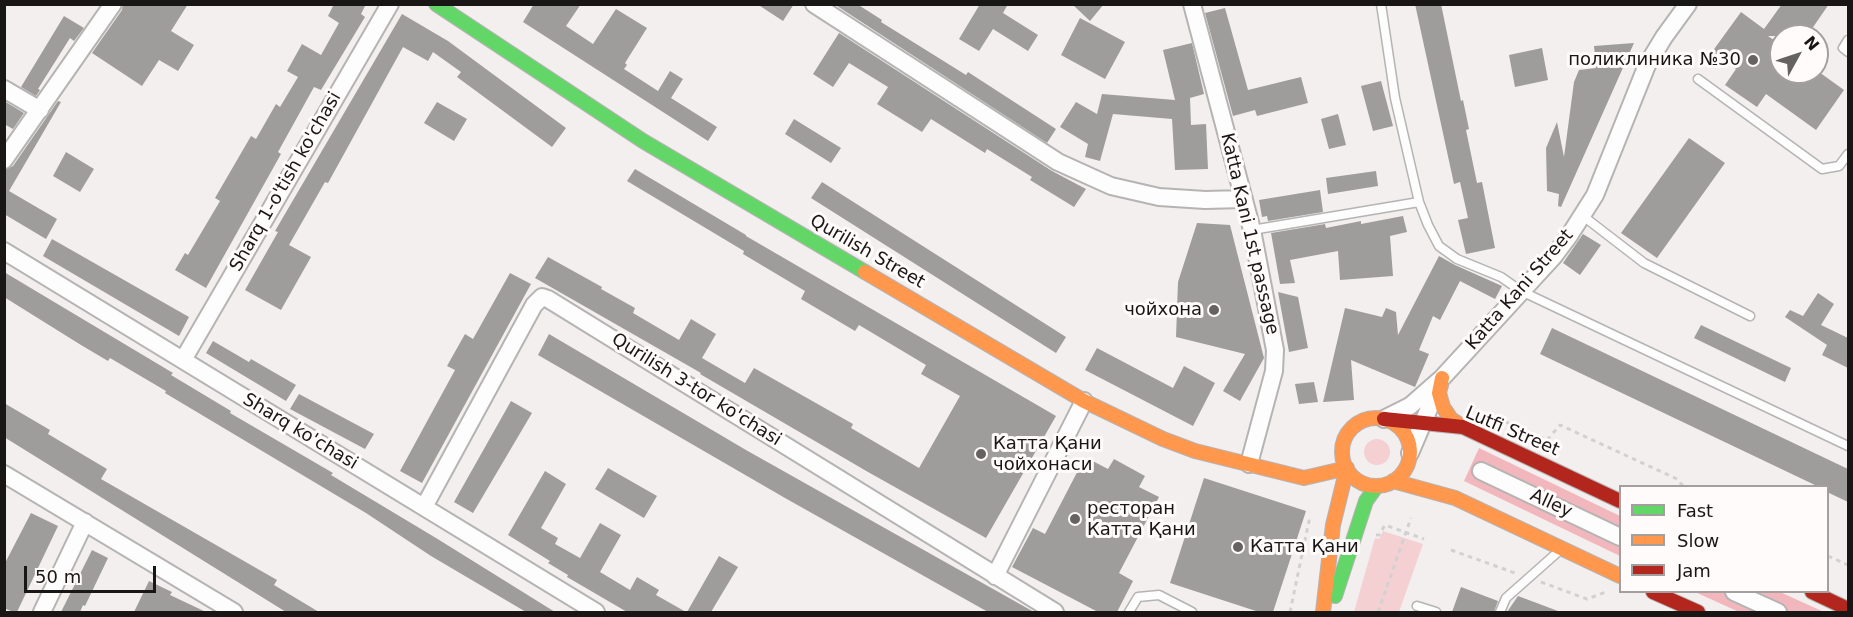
<!DOCTYPE html>
<meta charset="utf-8">
<style>
body{margin:0}
#map{position:relative;width:1853px;height:617px;overflow:hidden;background:#f3efef;font-family:"DejaVu Sans",sans-serif}
canvas{display:block}
.frame{position:absolute;inset:0;border:6px solid #191616;pointer-events:none}
.legend{position:absolute;left:1619px;top:485px;width:210px;height:108px;box-sizing:border-box;background:#fffbfb;border:2px solid #a39f9f;margin:0;padding:8px 10px;list-style:none;font-size:18px;color:#191616}
.legend li{display:flex;align-items:center;gap:12px;height:30px}
.legend b{width:30px;border:2px solid #a39f9f}
.north{position:absolute;left:1769px;top:24px;width:60px;height:60px;box-sizing:border-box;background:#fffbfb;border:2px solid #a39f9f;border-radius:50%;rotate:50deg;font-size:16px;font-weight:700;line-height:24px;text-align:center;color:#191616}
.north::after{content:'';display:block;margin:auto;width:21px;height:27px;background:#656262;clip-path:polygon(50% 0,100% 100%,50% 72%,0 100%)}
.scale{position:absolute;left:24px;top:566px;width:132px;height:27px;box-sizing:border-box;border:3px solid #191616;border-top:0;padding-left:8px;font-size:18px;line-height:21px;white-space:nowrap;color:#191616;-webkit-text-stroke:4px #fffbfb;paint-order:stroke}
</style>
<div id="map">
<canvas width="1853" height="617"></canvas>
<div class="frame"></div>
<ul class="legend">
<li><b style="height:8px;background:#63d668"></b>Fast</li>
<li><b style="height:8px;background:#ff974d"></b>Slow</li>
<li><b style="height:8px;background:#b3261e"></b>Jam</li>
</ul>
<div class="north">N</div>
<div class="scale">50 m</div>
</div>
<script>
const context = document.querySelector('canvas').getContext('2d');
context.lineJoin = 'round';
function fill(path, color) {
  context.fillStyle = color;
  context.fill(path, 'evenodd');
}
function poly(rows) {
  const path = new Path2D();
  for (const r of rows) {
    if (r.length === 3) {
      path.moveTo(r[0] + r[2], r[1]);
      path.arc(r[0], r[1], r[2], 0, 2 * Math.PI);
      continue;
    }
    path.moveTo(r[0], r[1]);
    for (let i = 2; i < r.length; i += 2) path.lineTo(r[i], r[i + 1]);
  }
  return path;
}
function strokePath(path, color, width, dash) {
  context.strokeStyle = color;
  context.lineWidth = width;
  context.lineCap = dash ? 'butt' : 'round';
  context.setLineDash(dash || []);
  context.stroke(path);
}
function label(font, color, halo, rows, align = 'center') {
  context.font = font + ' "DejaVu Sans",sans-serif';
  context.lineWidth = 6;
  context.setLineDash([]);
  context.textBaseline = 'middle';
  context.strokeStyle = halo;
  context.fillStyle = color;
  for (const [text, x, y, turn = 0] of rows) {
    context.save();
    context.translate(x, y);
    context.rotate((+turn || 0) * Math.PI / 180);
    context.textAlign = isNaN(turn) ? turn : align;
    if (halo) context.strokeText(text, 0, 0);
    context.fillText(text, 0, 0);
    context.restore();
  }
}
fill(poly([
 [1377,452,13],
 [1383,531,1423,544,1399,612,1354,612,1375,538,1379,539]
]), '#f4d0d2');
fill(poly([
 [1479,448,1620,516,1620,556,1464,481],
 [1695,592,1780,592,1824,612,1739,612]
]), '#f2b7bc');
fill(poly([
 [123,4,188,4,171,31,194,45,178,71,159,60,142,86,92,53,122,10],
 [334,4,366,4,361,14,365,17,321,90,314,87,278,152,281,154,206,288,175,270,185,253,188,255,220,201,215,198,251,136,256,139,276,104,280,107,298,77,287,71,302,44,321,55,339,23,328,16],
 [534,4,581,4,566,26,593,44,616,9,647,28,625,63,627,65,624,69,658,91,670,71,683,79,671,98,717,127,708,141,523,22],
 [757,4,794,4,783,21],
 [834,4,857,4,882,20,881,22,966,75,968,72,1056,129,1047,143],
 [980,4,1008,4,1003,13,1038,35,1028,51,993,29,979,51,959,39],
 [1072,4,1104,4,1090,21],
 [1415,4,1441,4,1461,101,1463,100,1469,129,1466,130,1477,183,1482,182,1495,248,1466,254,1458,220,1468,218,1460,182,1454,184],
 [1782,4,1829,4,1807,36,1768,36,1781,45,1781,72,1819,72,1844,90,1816,130,1766,94,1757,107,1725,85,1736,69,1712,52,1741,12,1764,29],
 [1225,8,1248,90,1301,77,1308,103,1257,116,1255,110,1233,116,1205,13],
 [402,14,448,41,566,128,552,147,457,77,461,72,433,52,428,61,403,47,328,183,325,182,289,245,311,257,281,310,245,290,278,232,275,231],
 [64,16,84,28,74,41,70,38,38,89,40,90,36,96,21,87],
 [1080,18,1125,42,1105,79,1061,55],
 [839,33,1052,171,1086,189,1074,207,1030,180,1032,177,987,149,985,153,931,119,922,132,877,104,888,87,849,63,833,87,813,74],
 [1192,43,1204,94,1190,98,1191,125,1206,124,1208,169,1175,170,1172,119,1113,114,1100,161,1085,157,1088,144,1060,127,1076,102,1097,114,1102,94,1175,100,1163,50],
 [1634,43,1561,207,1558,206,1559,194,1547,191,1546,148,1557,122,1564,157,1574,82,1579,70,1596,68,1594,46],
 [1542,48,1548,80,1515,87,1509,55],
 [1381,81,1393,126,1373,131,1361,86],
 [4,101,24,113,13,129,4,124],
 [58,101,61,102,9,191,57,219,46,239,4,214,4,170,13,166],
 [437,102,467,119,454,141,424,123],
 [1338,114,1346,145,1329,149,1321,119],
 [794,119,841,148,831,163,785,134],
 [1689,138,1725,163,1657,258,1621,233],
 [66,152,94,169,80,192,53,176],
 [635,169,746,235,746,236,1056,416,986,538,868,472,700,374,701,373,535,278,548,257,602,287,601,289,635,308,633,313,679,340,691,319,716,334,702,358,745,383,754,368,853,424,851,428,919,468,960,396,921,374,926,365,859,325,855,331,801,299,805,291,743,254,744,251,627,181],
 [1376,171,1378,186,1328,194,1326,178],
 [822,182,1066,337,1056,353,811,198],
 [1320,190,1323,212,1268,221,1267,216,1262,217,1259,200],
 [1403,216,1407,232,1390,236,1393,276,1340,280,1338,251,1290,260,1295,283,1280,284,1271,233,1325,224,1326,228,1361,221,1361,224],
 [1197,223,1230,225,1264,358,1240,401,1223,391,1245,354,1176,337,1178,282],
 [1583,234,1601,245,1580,275,1563,263],
 [52,239,189,317,179,336,43,256],
 [1439,256,1455,265,1502,286,1495,299,1460,281,1440,320,1433,316,1419,350,1429,354,1415,387,1351,360,1354,400,1323,402,1345,308,1382,317,1386,308,1396,312,1398,335],
 [4,272,173,373,171,375,231,411,230,413,333,473,331,475,436,538,555,612,526,612,431,556,366,513,165,393,166,391,110,358,108,361,81,345,4,297],
 [510,273,531,284,422,483,400,471,455,370,447,366,465,334,473,339],
 [1278,292,1298,297,1308,348,1289,352],
 [1818,293,1834,304,1821,325,1848,338,1848,368,1822,355,1827,345,1785,317,1790,310,1803,316],
 [1701,325,1791,368,1785,382,1694,338],
 [1552,328,1848,469,1848,502,1827,492,1827,486,1817,486,1540,354],
 [549,334,746,450,1034,612,988,612,785,498,538,355],
 [213,341,249,362,251,359,296,385,286,401,206,353],
 [1097,348,1173,388,1184,366,1215,383,1193,426,1085,370],
 [1314,382,1318,402,1299,404,1295,384],
 [299,394,374,434,365,449,290,409],
 [511,401,532,413,473,513,454,502],
 [4,403,50,430,48,434,107,469,101,479,277,580,274,585,319,612,286,612,4,437],
 [1085,457,1108,469,1114,459,1145,476,1139,487,1159,497,1119,573,1133,581,1117,612,1098,612,1012,567,1033,528,1045,534],
 [608,468,657,496,644,518,595,489],
 [545,471,566,484,541,528,558,538,555,544,580,558,600,523,621,535,600,572,630,590,637,577,659,590,656,595,686,612,627,612,567,577,568,575,548,563,550,561,508,535],
 [1204,478,1306,511,1273,612,1259,612,1170,583],
 [31,513,58,526,17,612,13,612,4,608,4,565],
 [92,550,108,558,85,606,83,605,80,612,61,612],
 [719,556,738,567,711,612,687,612],
 [149,581,172,592,170,595,206,612,134,612],
 [1461,587,1498,601,1494,612,1452,612],
 [1518,596,1558,611,1557,612,1507,612]
]), '#9f9c9c');
const lane = poly([
 [1381,4,1395,98,1419,202,1428,225,1439,246,1457,259,1501,277,1521,291,1848,446],
 [1848,40,1843,48,1848,52],
 [1698,79,1822,169,1839,166,1848,154],
 [1583,216,1644,263,1750,316],
 [1252,230,1419,202],
 [1417,606,1436,612],
 [1129,612,1138,597,1159,595,1192,612],
 [1500,612,1506,598,1559,551]
]);
const street = poly([
 [814,4,1058,162,1111,186,1159,197,1205,200,1244,199],
 [1192,4,1252,230,1275,350,1274,371,1249,464],
 [4,89,40,110],
 [4,160,113,4],
 [4,251,596,612],
 [183,360,390,4],
 [1384,419,1410,406,1442,378,1554,256,1569,236,1595,195,1647,65,1664,37,1688,4],
 [1410,453,1439,385],
 [1481,471,1620,537],
 [4,474,234,612],
 [424,507,534,305,542,297,548,299,1055,612],
 [995,576,1084,401],
 [1734,592,1778,612],
 [42,612,85,522]
]);
const fast = poly([
 [436,4,643,141,865,272],
 [1335,596,1366,501,1376,487]
]);
const slow = poly([
 [865,272,1084,401,1163,439,1195,451,1304,478,1347,468],
 [1442,378,1439,393,1443,407,1451,419,1463,427],
 [1376,452,34],
 [1393,481,1455,498,1620,576],
 [1323,612,1333,525,1347,468]
]);
const jam = poly([
 [1384,419,1463,427,1620,501],
 [1653,592,1698,612],
 [1812,592,1848,609]
]);
strokePath(lane, '#b6b3b3', 11);
strokePath(street, '#b6b3b3', 20);
strokePath(fast, '#b6b3b3', 16);
strokePath(slow, '#b6b3b3', 16);
strokePath(jam, '#b6b3b3', 16);
strokePath(poly([
 [1506,422,1547,440,1560,425,1677,479,1683,486],
 [1376,535,1379,535,1385,525,1424,539],
 [1451,550,1515,573],
 [1828,556,1848,565],
 [1541,582,1587,599,1606,592],
 [1290,612,1309,521,1313,521],
 [1378,612,1411,518]
]), '#d2d1d1', 3, [4.5, 4.5]);
strokePath(lane, '#fdfdfd', 8);
strokePath(street, '#fdfdfd', 16);
strokePath(fast, '#63d668', 14);
strokePath(slow, '#ff974d', 14);
strokePath(jam, '#b3261e', 14);
for (const [x, y, r, color] of [
 [1753,60,6,"#656262"],
 [1214,310,6,"#656262"],
 [981,454,6,"#656262"],
 [1075,519,6,"#656262"],
 [1238,547,6,"#656262"]
]) {
  const dot = new Path2D();
  dot.arc(x, y, r, 0, 2 * Math.PI);
  context.fillStyle = color;
  context.fill(dot);
  strokePath(dot, '#fffbfb', 2);
}
label('18px', '#191616', '#fffbfb', [
 ["поликлиника №30",1741,60,"right"],
 ["чойхона",1202,310,"right"],
 ["Катта Қани",993,444],
 ["чойхонаси",993,465],
 ["ресторан",1087,509],
 ["Катта Қани",1087,530],
 ["Катта Қани",1250,547]
], 'left');
label('18px', '#191616', '#fffbfb', [
 ["Sharq 1-o'tish ko'chasi",286,182,-60],
 ["Katta Kani 1st passage",1249,234,77],
 ["Qurilish Street",867,252,30],
 ["Katta Kani Street",1520,290,-49],
 ["Qurilish 3-tor ko'chasi",696,390,32],
 ["Sharq ko'chasi",300,432,31],
 ["Lutfi Street",1512,432,23],
 ["Alley",1551,504,25]
]);
</script>
